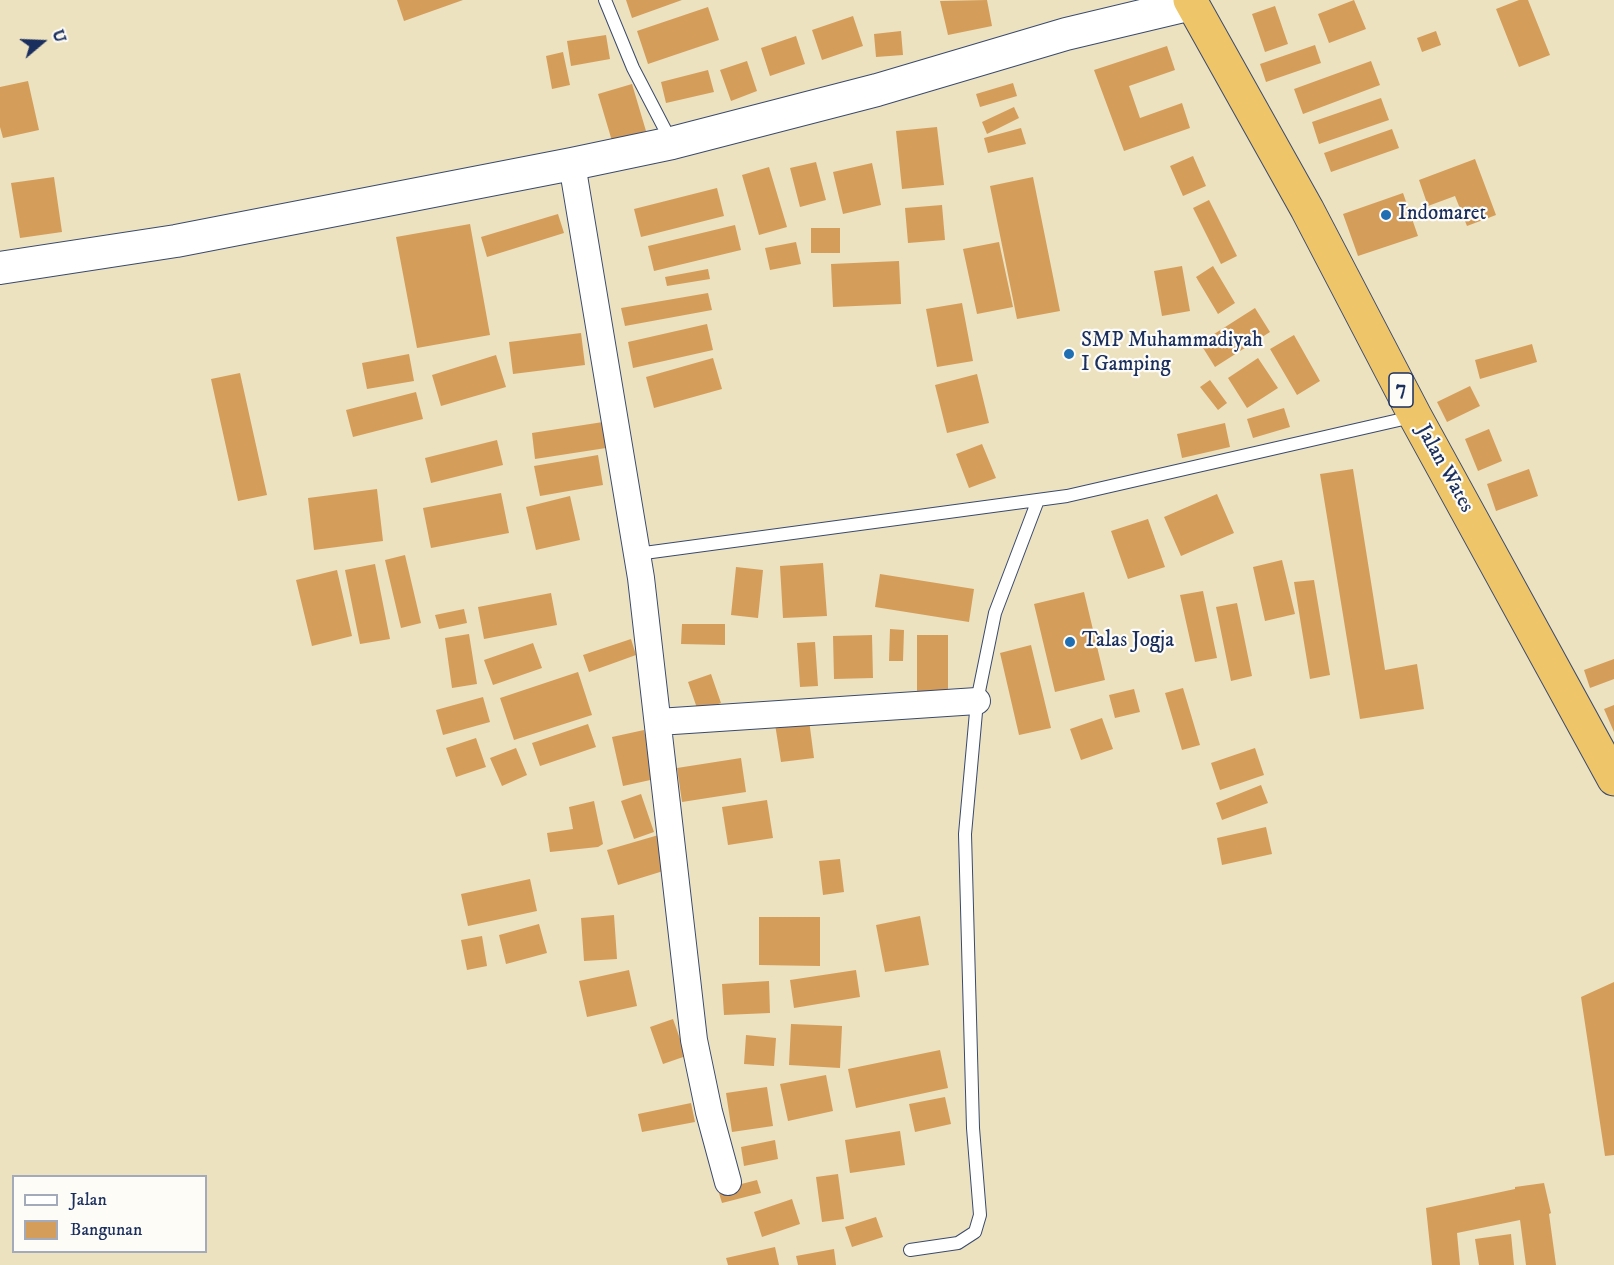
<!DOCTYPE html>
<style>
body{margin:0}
#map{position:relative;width:1614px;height:1265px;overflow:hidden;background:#ece2c0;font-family:"IM FELL DW Pica",serif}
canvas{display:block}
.legend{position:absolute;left:12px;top:1175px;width:195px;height:78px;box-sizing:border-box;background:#fdfcf7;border:2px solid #a3aaba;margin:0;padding:8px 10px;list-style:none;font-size:18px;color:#1b2f5e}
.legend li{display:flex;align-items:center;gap:12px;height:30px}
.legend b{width:30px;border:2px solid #a3aaba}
.north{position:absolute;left:12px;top:12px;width:60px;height:60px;-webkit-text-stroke:4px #fdfcf7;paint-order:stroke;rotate:71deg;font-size:16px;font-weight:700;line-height:24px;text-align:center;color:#1b2f5e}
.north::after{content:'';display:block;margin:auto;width:21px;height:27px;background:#1b2f5e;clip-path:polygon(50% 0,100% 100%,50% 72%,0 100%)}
</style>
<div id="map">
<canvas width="1614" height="1265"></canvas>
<ul class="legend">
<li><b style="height:8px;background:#fff"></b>Jalan</li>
<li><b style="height:16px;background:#d59d5a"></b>Bangunan</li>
</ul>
<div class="north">U</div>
</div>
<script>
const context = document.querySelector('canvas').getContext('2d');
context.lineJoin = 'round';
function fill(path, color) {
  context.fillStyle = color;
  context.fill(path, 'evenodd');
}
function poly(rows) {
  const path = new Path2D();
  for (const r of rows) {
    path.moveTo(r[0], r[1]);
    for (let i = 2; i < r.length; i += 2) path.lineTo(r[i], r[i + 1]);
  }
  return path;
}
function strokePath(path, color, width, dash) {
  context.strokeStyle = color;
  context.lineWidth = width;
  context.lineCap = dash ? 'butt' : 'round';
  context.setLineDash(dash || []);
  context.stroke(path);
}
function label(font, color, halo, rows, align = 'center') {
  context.font = font + ' "IM FELL DW Pica",serif';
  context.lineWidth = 4.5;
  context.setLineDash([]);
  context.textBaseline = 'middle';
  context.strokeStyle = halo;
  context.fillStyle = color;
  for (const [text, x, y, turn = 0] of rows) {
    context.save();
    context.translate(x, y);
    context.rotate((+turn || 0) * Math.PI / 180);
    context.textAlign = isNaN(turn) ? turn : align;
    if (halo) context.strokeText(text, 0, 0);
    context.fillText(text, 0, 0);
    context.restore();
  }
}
fill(poly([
 [397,0,463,0,404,21],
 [626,0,682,0,632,18],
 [987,0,992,26,948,35,940,1],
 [1354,0,1366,29,1329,43,1318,14],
 [1519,0,1528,0,1550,55,1519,67,1496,9],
 [1275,6,1288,44,1265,52,1252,14],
 [708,7,719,40,648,64,637,31],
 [853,16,863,46,822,60,812,30],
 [901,31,903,55,876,57,874,34],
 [1436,31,1441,45,1422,52,1417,38],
 [606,35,610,59,571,66,567,41],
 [796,36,805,64,770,76,761,48],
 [1315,45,1321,63,1266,82,1260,64],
 [1167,46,1175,70,1129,86,1140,118,1182,103,1190,128,1124,151,1094,70],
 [563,52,570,85,552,89,546,56],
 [747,61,757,91,731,101,720,70],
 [1371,61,1380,85,1303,114,1294,89],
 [708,70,714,92,666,103,661,82],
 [28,81,39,130,3,138,0,127,0,87],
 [1013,83,1017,96,980,107,976,94],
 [632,84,646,131,612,141,598,94],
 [1381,98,1389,120,1319,144,1312,122],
 [1014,107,1019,118,987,134,982,122],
 [937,127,944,185,902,189,896,131],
 [1021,128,1026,144,988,153,984,138],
 [1392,129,1399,148,1331,172,1324,153],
 [1193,156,1206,186,1183,196,1170,166],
 [1475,159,1496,215,1467,226,1455,196,1428,206,1419,180],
 [816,162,826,200,800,207,790,168],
 [872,163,881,205,843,214,833,172],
 [769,167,787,227,759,235,742,175],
 [54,177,62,232,20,238,11,183],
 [1033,177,1060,311,1017,319,990,186],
 [717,188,724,216,641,237,634,209],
 [1403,193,1418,236,1358,256,1343,214],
 [1209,200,1237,256,1221,264,1193,208],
 [942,205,945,240,908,243,905,208],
 [558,214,564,233,487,257,481,237],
 [470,224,490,335,417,348,396,237],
 [735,225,741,250,654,271,648,246],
 [811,228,840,228,840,253,811,253],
 [796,242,801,264,770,270,765,248],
 [999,242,1013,307,977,314,963,249],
 [899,261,901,304,833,307,831,264],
 [1182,266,1190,311,1162,316,1154,271],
 [1213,266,1235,303,1218,314,1196,277],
 [708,269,710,279,667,286,665,277],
 [708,293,712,310,625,326,621,308],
 [962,303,973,361,937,367,926,309],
 [1255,308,1270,332,1215,367,1200,343],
 [707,324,713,350,633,368,628,342],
 [581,333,585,365,513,374,509,342],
 [1294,335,1320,381,1297,395,1270,349],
 [1532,344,1537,362,1480,379,1475,360],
 [409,354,414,381,367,389,362,363],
 [496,355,506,387,441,406,432,375],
 [713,358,722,389,654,408,646,377],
 [1258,358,1278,388,1247,408,1228,378],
 [240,373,267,495,238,501,211,379],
 [977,374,989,423,947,433,935,385],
 [1210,380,1227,403,1218,410,1200,387],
 [1470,386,1480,406,1447,422,1437,402],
 [416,392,423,419,353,437,346,410],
 [1284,408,1290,427,1253,438,1247,419],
 [603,422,606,448,535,459,532,433],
 [1225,423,1230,447,1182,458,1177,434],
 [1489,429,1502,461,1478,471,1465,439],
 [497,440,503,465,431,483,425,458],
 [982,444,996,478,969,488,956,454],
 [598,455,603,485,540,496,534,466],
 [1353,469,1385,670,1417,664,1424,709,1360,719,1320,474],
 [1529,469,1538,496,1496,511,1487,484],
 [377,489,383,541,314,550,308,498],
 [501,493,509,533,431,548,423,508],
 [1217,494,1234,533,1181,556,1164,517],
 [570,496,580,540,536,550,526,507],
 [1148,519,1165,567,1128,579,1111,531],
 [405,555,421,623,401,628,385,560],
 [1282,560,1295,614,1265,621,1253,567],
 [823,563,827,616,783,618,780,566],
 [375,564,390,639,360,644,345,570],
 [736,567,763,570,758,618,731,615],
 [337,570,352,636,312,646,296,580],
 [880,574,974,589,969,622,875,607],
 [1314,580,1330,675,1310,679,1294,582],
 [1203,591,1217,658,1195,662,1180,595],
 [1084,592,1105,680,1055,692,1034,604],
 [551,593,557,625,484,639,478,607],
 [1237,603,1252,676,1231,681,1216,607],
 [464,609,467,623,439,629,435,615],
 [682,624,725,624,725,645,681,644],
 [890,629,904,630,903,661,889,661],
 [469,634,477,684,452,688,445,638],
 [872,635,873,678,834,679,833,636],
 [917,635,948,635,948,694,917,694],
 [631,639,636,655,589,672,583,655],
 [815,642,818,686,800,687,797,643],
 [533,643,542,668,493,685,484,660],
 [1031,645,1051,728,1019,735,1000,653],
 [1614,659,1614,679,1590,688,1584,670],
 [578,672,592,715,514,740,500,698],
 [711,674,721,703,698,711,688,682],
 [1183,688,1200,745,1182,750,1165,693],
 [1134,689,1140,712,1115,718,1109,695],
 [483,697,490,722,443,735,436,710],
 [1614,705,1614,732,1604,709],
 [1102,718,1113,749,1081,760,1070,729],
 [809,720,814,758,781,762,775,724],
 [588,724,596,747,540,766,532,743],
 [644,730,655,779,623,786,612,737],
 [476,738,486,767,456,777,446,748],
 [516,748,527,775,502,786,490,758],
 [1255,748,1264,775,1220,790,1211,763],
 [741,758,746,792,682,802,677,768],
 [1261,785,1268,803,1222,820,1216,803],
 [641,794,654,832,634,839,621,801],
 [767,800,773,838,728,845,722,807],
 [594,801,603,844,598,847,550,852,547,833,573,829,569,807],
 [1266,827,1272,854,1222,865,1217,838],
 [662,834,673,868,618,885,607,850],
 [840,859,844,892,823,895,819,861],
 [530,879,537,911,468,926,461,894],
 [614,915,617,959,584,961,581,918],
 [920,916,929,965,885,972,876,925],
 [759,917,820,917,820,966,759,965],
 [539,924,547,953,506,964,499,935],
 [482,936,487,966,467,970,461,940],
 [629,970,637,1006,587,1017,579,981],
 [856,970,860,997,794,1008,790,980],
 [769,981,770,1013,724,1015,722,984],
 [1614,982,1614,1155,1605,1156,1581,997],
 [673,1019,686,1056,663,1064,650,1027],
 [791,1024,842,1026,840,1068,789,1065],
 [746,1035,776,1038,774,1066,744,1064],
 [940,1050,948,1088,856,1108,848,1069],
 [826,1075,833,1111,788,1121,780,1084],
 [767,1087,773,1126,732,1132,726,1093],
 [945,1097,951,1124,915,1132,909,1104],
 [691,1103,695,1122,642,1132,638,1114],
 [900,1131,905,1165,850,1173,845,1140],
 [775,1140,778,1159,744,1166,741,1147],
 [838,1174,844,1219,822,1222,816,1177],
 [757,1180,761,1193,722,1203,718,1190],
 [1544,1183,1551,1213,1549,1214,1556,1265,1526,1265,1520,1220,1457,1233,1460,1265,1432,1265,1426,1208,1515,1189,1515,1187],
 [792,1199,800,1224,762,1237,754,1212],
 [876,1217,883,1237,852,1247,845,1227],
 [1511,1234,1514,1265,1479,1265,1475,1239],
 [775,1247,779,1265,728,1265,726,1258],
 [834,1249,836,1265,798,1265,796,1256]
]), '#d59d5a');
const service = poly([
 [605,0,633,68,672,143],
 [637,554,1067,496,1412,417],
 [910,1250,958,1243,975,1232,980,1215,973,1128,965,834,977,701,995,613,1038,500]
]);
const minor = poly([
 [572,164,641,578,694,1040,709,1112,728,1182],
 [658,722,977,701]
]);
const tertiary = poly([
 [0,268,176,241,572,164,672,143,877,90,1066,34,1192,4]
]);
const trunk = poly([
 [1190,0,1307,209,1415,416,1614,779]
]);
strokePath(service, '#3a4a6d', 14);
strokePath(minor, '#3a4a6d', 28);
strokePath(tertiary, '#3a4a6d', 34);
strokePath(trunk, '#3a4a6d', 35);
strokePath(service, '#fff', 12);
strokePath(minor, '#fff', 26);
strokePath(tertiary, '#fff', 32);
strokePath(trunk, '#eec569', 33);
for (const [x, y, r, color] of [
 [1386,215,6,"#1f6fb2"],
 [1069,354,6,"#1f6fb2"],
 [1070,642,6,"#1f6fb2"]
]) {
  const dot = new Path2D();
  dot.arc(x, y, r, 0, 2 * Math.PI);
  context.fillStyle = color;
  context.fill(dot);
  strokePath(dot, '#fdfcf7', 2);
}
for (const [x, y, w] of [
 [1401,390,24]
]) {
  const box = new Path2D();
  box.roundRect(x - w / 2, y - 17, w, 34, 4.5);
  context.fillStyle = '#fdfcf7';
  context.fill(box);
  strokePath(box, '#1b2f5e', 1.5);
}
label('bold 20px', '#1b2f5e', null, [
 ["7",1401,390]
]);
label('21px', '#1b2f5e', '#fdfcf7', [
 ["Indomaret",1398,215],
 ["SMP Muhammadiyah",1081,342],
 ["I Gamping",1081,366],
 ["Talas Jogja",1082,642]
], 'left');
label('21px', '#1b2f5e', '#fdfcf7', [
 ["Jalan Wates",1444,469,61]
]);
</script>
